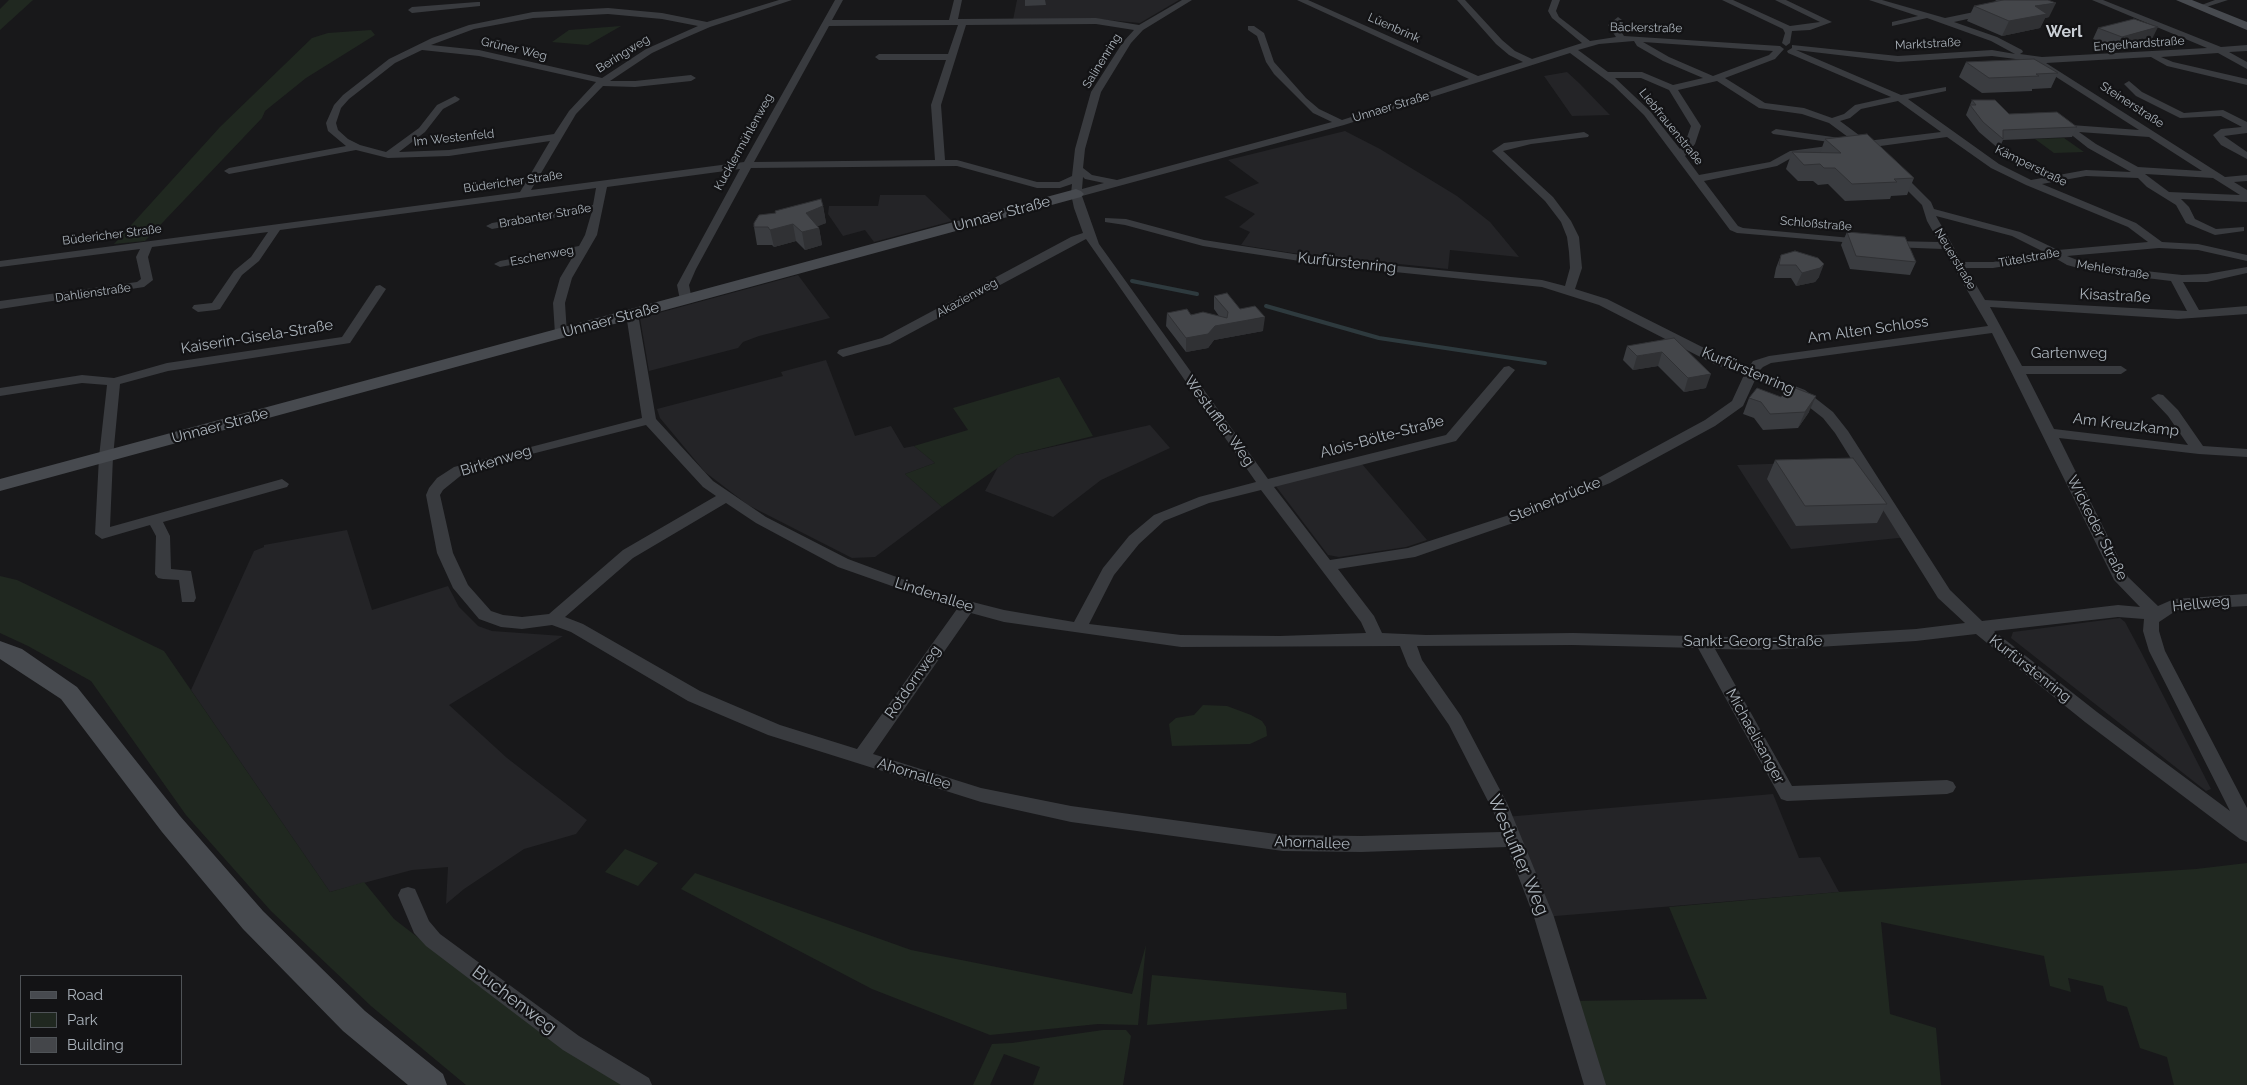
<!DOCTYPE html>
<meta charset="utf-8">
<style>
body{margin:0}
#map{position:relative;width:2247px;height:1085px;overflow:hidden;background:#18181a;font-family:Raleway,sans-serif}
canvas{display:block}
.legend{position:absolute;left:20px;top:975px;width:162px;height:90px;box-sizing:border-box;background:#131315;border:1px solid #4f5357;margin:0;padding:6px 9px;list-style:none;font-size:15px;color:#aab2ba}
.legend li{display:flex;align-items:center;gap:10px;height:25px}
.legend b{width:25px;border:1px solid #4f5357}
</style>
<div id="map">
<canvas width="2247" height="1085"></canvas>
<ul class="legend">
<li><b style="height:6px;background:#474a4f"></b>Road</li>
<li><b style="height:14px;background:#202820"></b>Park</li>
<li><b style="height:14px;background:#44464a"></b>Building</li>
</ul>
</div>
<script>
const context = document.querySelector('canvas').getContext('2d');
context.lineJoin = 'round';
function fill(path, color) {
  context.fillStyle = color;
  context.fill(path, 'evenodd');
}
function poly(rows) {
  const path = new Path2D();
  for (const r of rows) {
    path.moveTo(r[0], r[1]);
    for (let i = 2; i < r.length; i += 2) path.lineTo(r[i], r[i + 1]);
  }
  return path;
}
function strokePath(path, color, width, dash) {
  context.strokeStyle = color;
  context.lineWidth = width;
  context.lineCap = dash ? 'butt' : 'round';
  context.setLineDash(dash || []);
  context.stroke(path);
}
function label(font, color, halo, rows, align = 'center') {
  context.font = font + ' Raleway,sans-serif';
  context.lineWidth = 4.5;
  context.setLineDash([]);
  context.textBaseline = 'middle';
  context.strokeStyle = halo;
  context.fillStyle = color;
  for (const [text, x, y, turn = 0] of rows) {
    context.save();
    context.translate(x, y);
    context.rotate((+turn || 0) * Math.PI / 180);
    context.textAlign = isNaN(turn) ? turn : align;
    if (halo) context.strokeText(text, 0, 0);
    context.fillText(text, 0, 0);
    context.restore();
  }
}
fill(poly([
 [1017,0,1179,0,1140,23,1097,19,1013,20],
 [1567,72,1579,83,1610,115,1572,116,1544,76],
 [1345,131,1380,149,1457,196,1490,222,1519,257,1450,250,1448,269,1292,253,1241,245,1250,232,1239,227,1255,214,1224,197,1259,183,1228,160],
 [880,195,925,195,952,221,874,242,865,230,843,236,828,214,829,206,878,206],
 [798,275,830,318,759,336,743,342,738,348,649,371,640,318],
 [826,360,855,436,891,426,904,448,914,446,935,463,905,474,942,507,875,557,852,558,748,505,705,472,660,418,657,409,783,376,781,372],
 [1150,425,1170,448,1101,480,1053,517,985,491,998,467,1016,455],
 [1860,461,1908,537,1791,549,1737,465],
 [1362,464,1427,540,1406,547,1339,557,1328,555,1275,485],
 [347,530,372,610,448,586,459,607,478,626,492,631,563,636,449,705,507,758,587,820,576,834,524,849,464,889,446,904,448,867,412,870,330,892,191,690,254,551,264,547,264,545],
 [2120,618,2125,622,2141,652,2211,789,2206,791,2011,638,2013,632],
 [1773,794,1799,858,1820,857,1839,892,1544,917,1505,817]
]), '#242427');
fill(poly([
 [9,0,33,0,0,30,0,9],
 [621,26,588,45,552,42,569,30],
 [371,30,375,35,306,78,265,111,262,118,145,241,114,244,220,127,312,38,328,33],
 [2064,138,2084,152,2054,153,2035,139],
 [1059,377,1093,436,1016,455,942,507,905,474,935,463,914,446,968,430,953,408],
 [0,576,17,580,164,651,330,892,364,882,394,919,528,1022,639,1085,466,1085,371,1006,271,911,186,815,91,681,28,646,0,633],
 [1203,705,1227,706,1251,715,1262,721,1266,727,1267,736,1250,744,1172,746,1169,724,1176,718,1194,715],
 [625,849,658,863,638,886,605,872],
 [2247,863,2247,1085,2174,1085,2167,1057,2140,1048,2127,1007,2107,1001,2103,986,2068,978,2071,992,2050,986,2044,956,1881,922,1890,1014,1936,1028,1941,1085,1595,1085,1570,1001,1707,999,1669,907,1839,892,2196,869],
 [695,873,911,950,1132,994,1146,945,1138,1025,1098,1024,990,1035,872,989,681,889],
 [1152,975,1346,993,1347,1009,1147,1025],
 [1103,1030,1126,1030,1131,1036,1123,1085,1033,1085,1040,1067,1004,1054,990,1085,973,1085,992,1044,1012,1043]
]), '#202820');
strokePath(poly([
 [1132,281,1197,294],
 [1266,306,1379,338,1545,363]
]), '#2e3a3e', 4);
fill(poly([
 [779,0,792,0,710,27,680,40,652,53,610,81,635,81,691,75,696,78,691,81,635,87,603,86,576,114,531,190,744,162,835,0,843,0,832,20,949,20,954,0,962,0,958,19,1096,18,1139,25,1182,0,1192,0,1143,30,1131,43,1101,92,1085,149,1083,168,1092,175,1117,180,1332,122,1313,113,1274,74,1266,62,1257,36,1248,30,1248,26,1254,26,1264,33,1274,62,1306,98,1319,109,1342,120,1469,79,1297,0,1308,0,1478,76,1523,62,1509,55,1496,44,1457,0,1465,0,1502,40,1515,51,1532,59,1582,43,1552,18,1548,11,1552,0,1560,0,1556,11,1559,17,1590,41,1616,37,1608,25,1618,17,1622,20,1617,25,1624,36,1780,46,1784,49,1775,59,1725,78,1765,103,1804,108,1832,118,1844,114,1855,105,1891,97,1788,53,1787,51,1792,48,1792,45,1898,56,1992,50,2015,54,1991,41,1927,18,1892,26,1892,22,1918,16,1869,0,1882,0,1945,18,2003,6,1995,0,2005,0,2013,5,2013,9,1954,22,1997,37,2022,50,2023,52,2020,54,2042,57,2207,48,2092,0,2103,0,2221,47,2247,45,2247,51,2229,52,2247,62,2247,69,2218,53,2161,57,2173,62,2247,79,2247,85,2167,66,2151,57,2046,63,2225,177,2247,175,2247,181,2234,182,2247,190,2247,202,2181,199,2189,207,2195,219,2216,229,2244,227,2244,231,2215,235,2186,223,2176,205,2147,187,2138,178,2086,176,2042,184,2136,223,2162,242,2198,244,2247,255,2247,261,2198,250,2159,248,2067,256,2090,265,2182,275,2207,274,2247,267,2247,273,2207,282,2183,282,2199,310,2247,306,2247,314,2178,319,1990,307,2022,366,2121,366,2127,370,2121,374,2026,374,2054,429,2188,445,2168,416,2151,398,2158,394,2163,395,2178,410,2203,446,2247,449,2247,457,2199,454,2059,438,2128,577,2158,606,2174,599,2247,594,2247,606,2177,610,2159,622,2159,631,2165,651,2247,808,2247,842,2240,839,2085,722,1976,634,1916,641,1768,650,1715,649,1792,786,1947,780,1953,782,1956,787,1953,792,1947,794,1787,801,1781,799,1698,648,1573,645,1417,646,1422,660,1461,716,1508,805,1554,917,1606,1085,1584,1085,1534,917,1507,847,1361,852,1283,851,1071,822,981,802,768,735,688,701,571,632,552,625,522,629,501,627,479,619,453,588,437,553,426,495,429,488,437,478,454,467,642,418,626,314,632,310,638,314,656,419,713,481,766,517,848,559,945,595,1004,610,1074,622,1103,568,1129,536,1154,515,1199,497,1256,482,1086,239,890,344,843,357,837,353,839,350,882,338,1071,237,1083,233,1074,208,1071,194,1072,184,1060,188,1037,188,957,166,751,168,696,269,689,285,692,300,686,304,680,300,677,285,740,169,607,187,597,235,572,278,565,303,567,334,561,338,555,334,553,303,560,278,575,253,500,267,494,264,500,261,579,246,585,235,592,211,492,229,486,226,492,223,593,205,596,188,280,230,259,261,242,275,220,309,216,310,198,312,192,308,194,305,212,303,234,271,251,257,268,232,152,247,148,257,153,280,144,287,0,309,0,301,137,282,141,279,136,257,140,249,0,267,0,261,520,192,550,141,449,156,388,158,356,150,229,174,224,171,229,168,346,146,328,131,326,123,334,105,343,95,389,59,432,38,469,25,533,12,608,8,662,13,707,22,779,0],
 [608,14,662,19,698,26,646,49,602,78,479,50,431,45,474,29,533,18,608,14],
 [1096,24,1134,30,1123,42,1091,92,1075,149,1072,176,1059,182,1037,182,957,160,945,160,941,105,966,25,1096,24],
 [958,25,948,54,879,54,875,57,879,60,946,60,931,105,935,160,754,162,829,26,958,25],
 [1634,41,1637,46,1663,61,1703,78,1673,85,1642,72,1608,72,1578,50,1599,44,1634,41],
 [1643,42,1773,51,1769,55,1713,76,1669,57,1643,42],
 [422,50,479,56,596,82,569,111,554,134,449,150,399,152,425,132,443,109,458,101,460,99,455,96,437,105,419,128,386,152,360,145,348,139,338,130,336,123,341,108,349,99,395,63,422,50],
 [1796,50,1898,62,1992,56,2039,62,2039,66,2139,130,2071,125,2059,118,2054,121,2088,148,2131,172,2086,170,2031,180,1999,164,1908,99,1946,91,1946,87,1901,95,1796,50],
 [1570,53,1613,85,1644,115,1730,230,1737,233,1866,244,1868,242,1862,239,1743,228,1738,226,1704,181,1777,166,1793,157,1863,148,1869,151,1873,150,1873,147,1947,137,1991,168,2026,185,2128,227,2148,242,2058,250,2020,232,1934,209,1931,202,1901,172,1893,172,1893,176,1922,205,1927,221,1939,242,1890,241,1884,244,1890,247,1943,249,1988,326,1769,356,1753,361,1748,368,1724,358,1607,299,1575,289,1582,268,1579,237,1571,221,1553,197,1503,151,1531,144,1588,137,1589,135,1584,132,1504,143,1492,151,1545,201,1561,222,1567,237,1569,252,1570,268,1565,286,1542,280,1326,259,1204,240,1126,219,1105,218,1105,222,1125,225,1203,246,1234,251,1326,265,1542,287,1599,305,1714,364,1744,375,1732,401,1705,420,1600,477,1506,516,1408,548,1330,560,1274,487,1456,441,1515,370,1509,366,1504,367,1446,435,1268,479,1099,244,1082,196,1344,125,1570,53],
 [1615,78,1641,78,1669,90,1691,126,1685,143,1680,149,1650,111,1615,78],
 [1717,81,1759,108,1802,114,1829,123,1856,143,1851,143,1851,140,1847,139,1776,129,1771,132,1773,134,1843,144,1790,151,1770,162,1699,175,1685,156,1695,144,1701,126,1678,90,1717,81],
 [1898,101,1941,132,1867,141,1840,121,1850,118,1861,109,1898,101],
 [2079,132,2149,137,2202,171,2138,167,2096,144,2079,132],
 [2145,174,2213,178,2240,195,2169,192,2145,174],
 [1083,177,1085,179,1104,183,1082,189,1083,177],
 [1936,216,2012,236,2046,253,1993,262,1962,262,1936,216],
 [2055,258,2067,265,2089,271,2171,281,2187,311,1985,300,1966,268,1993,268,2055,258],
 [1992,333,2114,580,2140,607,2118,605,1982,621,1950,590,1848,431,1833,412,1805,390,1758,372,1763,367,1771,363,1992,333],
 [1755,380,1795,396,1823,418,1835,433,1938,598,1965,623,1916,629,1768,638,1573,633,1426,635,1382,633,1374,616,1338,569,1415,557,1516,522,1610,483,1715,426,1743,406,1755,380],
 [646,425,703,487,716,496,623,550,549,614,522,617,503,615,491,611,468,585,453,553,440,495,443,490,464,473,492,464,646,425],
 [1261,490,1361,622,1366,633,1280,636,1181,635,1089,624,1114,575,1139,544,1164,521,1209,503,1261,490],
 [726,503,756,523,838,567,957,609,857,749,780,725,700,691,583,624,565,617,633,558,726,503],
 [971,613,1004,622,1181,647,1400,646,1408,666,1449,725,1493,811,1501,832,1361,836,1283,835,1071,806,981,788,873,754,971,613],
 [2118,617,2144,619,2143,631,2149,651,2230,811,2097,712,1994,631,2118,617],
 [1722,0,1733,0,1790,26,1820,22,1775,0,1786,0,1832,22,1810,30,1792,31,1790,43,1786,46,1782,43,1785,33,1783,29,1722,0],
 [2215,0,2228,0,2200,9,2196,7,2215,0],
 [477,2,480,2,480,6,412,13,408,10,412,7,477,2],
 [2129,81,2142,92,2184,113,2223,110,2247,122,2247,133,2224,136,2247,152,2247,159,2221,145,2213,135,2221,129,2242,127,2221,116,2180,118,2136,96,2124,84,2129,81],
 [380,285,386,289,350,343,168,371,120,384,113,457,110,527,282,479,289,484,287,487,163,522,170,536,171,569,191,571,196,598,194,602,182,602,179,580,163,579,158,578,155,574,156,536,150,525,102,539,95,534,99,457,107,385,82,383,0,396,0,388,82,375,114,378,167,363,342,337,376,286,380,285],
 [408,887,415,889,429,921,440,934,579,1036,649,1078,652,1085,621,1085,563,1050,426,946,414,933,398,895,401,889,408,887]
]), '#393b3f');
fill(poly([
 [2176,0,2192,0,2247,22,2247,30,2176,0],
 [1076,189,1081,191,1084,194,1081,197,0,491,0,479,1076,189],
 [0,641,22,649,77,687,180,816,263,911,365,1011,443,1074,447,1085,408,1085,343,1031,243,929,162,832,61,699,0,659,0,641]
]), '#474a4f');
fill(poly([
 [1025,0,1045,0,1046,5,1025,6],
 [1974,6,2049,17,2045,18,2040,28,2002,36,1967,21],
 [2098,28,2152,39,2116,48,2093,39],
 [1966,62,2058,73,2051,88,2032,89,2032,91,1982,93,1959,77],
 [1972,100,2009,114,2077,127,2072,137,2003,140,1999,149,1979,132,1966,115],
 [1825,139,1914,178,1907,195,1891,196,1890,199,1845,201,1828,184,1818,185,1813,181,1798,181,1786,169,1792,152,1820,153],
 [823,206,826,223,817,226,819,228,822,245,805,250,796,241,774,247,772,245,757,245,754,227,775,213,775,211],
 [1847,232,1916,262,1910,275,1850,269,1841,245],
 [1781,255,1819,277,1815,282,1796,286,1791,278,1774,278,1776,268],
 [1214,296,1240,309,1263,331,1214,340,1208,348,1186,352,1166,326,1167,313,1219,316,1214,309],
 [1674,338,1706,388,1684,392,1658,366,1633,370,1623,360,1627,346],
 [1749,398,1809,412,1798,428,1763,430,1754,418,1743,414],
 [1775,460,1887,504,1877,523,1796,526,1767,479]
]), '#3a3c40');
fill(poly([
 [2056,3,2049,17,2045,18,2040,28,2002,36,2009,21,2035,6],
 [2158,27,2152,39,2116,48,2122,37],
 [823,206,826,223,809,230,806,213],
 [793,224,796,241,774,247,770,230],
 [819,228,822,245,805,250,802,232],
 [1824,264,1819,277,1815,282,1796,286,1802,273],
 [1265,317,1263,331,1214,340,1208,348,1186,352,1186,338,1215,326],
 [1662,352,1658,366,1633,370,1637,356],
 [1711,374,1706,388,1684,392,1688,378],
 [1816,396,1809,412,1798,428,1805,412]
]), '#303134');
const building = poly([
 [2003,0,2048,0,2056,3,2035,6,2047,14,2009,21,1974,6,2003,0],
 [2134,19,2158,27,2122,37,2098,28,2134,19],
 [2034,59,2058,73,2036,74,2039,76,1989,78,1966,62,2034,59],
 [1972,100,1995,100,2009,114,2057,112,2077,127,2003,130,2003,139,1983,122,1970,105,1976,105,1972,100],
 [1867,134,1914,178,1894,179,1897,182,1852,184,1835,168,1824,168,1820,164,1804,165,1792,152,1841,153,1825,139,1867,134],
 [821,199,823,206,806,213,819,228,802,232,793,224,770,230,768,227,754,227,754,223,759,215,776,213,775,211,821,199],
 [1847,232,1905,237,1916,262,1856,256,1847,232],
 [1795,251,1818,258,1824,264,1820,268,1802,273,1796,265,1779,265,1781,255,1795,251],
 [1227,293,1240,309,1255,306,1265,317,1215,326,1208,334,1186,338,1167,313,1187,309,1191,315,1203,312,1227,318,1228,312,1214,296,1227,293],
 [1674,338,1711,374,1688,378,1662,352,1637,356,1627,346,1674,338],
 [1790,386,1816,396,1805,412,1770,414,1761,402,1749,398,1757,388,1781,397,1790,386],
 [1853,458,1887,504,1805,506,1775,460,1853,458]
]);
fill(building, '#44464a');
strokePath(building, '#303134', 1);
label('12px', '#aab2ba', '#131315', [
 ["Lüenbrink",1394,28,24],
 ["Bäckerstraße",1646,28,1],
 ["Marktstraße",1928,44,-3],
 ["Engelhardstraße",2139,44,-4],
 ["Grüner Weg",514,49,13],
 ["Beringweg",623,54,-32],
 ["Salinenring",1102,61,-58],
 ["Steinerstraße",2132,105,33],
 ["Unnaer Straße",1391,107,-17],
 ["Liebfrauenstraße",1671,127,51],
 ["Im Westenfeld",454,138,-6],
 ["Kucklermühlenweg",744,142,-61],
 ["Kämperstraße",2031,166,26],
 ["Büdericher Straße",513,182,-8],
 ["Brabanter Straße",545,216,-10],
 ["Schloßstraße",1816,224,5],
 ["Büdericher Straße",112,235,-7],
 ["Eschenweg",542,256,-11],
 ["Tütelstraße",2029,258,-10],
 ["Neuerstraße",1955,259,59],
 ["Mehlerstraße",2113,270,9],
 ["Dahlienstraße",93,293,-8],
 ["Akazienweg",967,298,-29]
]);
label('15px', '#aab2ba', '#131315', [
 ["Unnaer Straße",1002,214,-15],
 ["Kurfürstenring",1347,263,6],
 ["Kisastraße",2115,296,3],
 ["Unnaer Straße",611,320,-15],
 ["Am Alten Schloss",1868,330,-8],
 ["Kaiserin-Gisela-Straße",257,337,-9],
 ["Gartenweg",2069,353],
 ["Kurfürstenring",1748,371,23],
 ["Westuffler Weg",1219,421,54],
 ["Am Kreuzkamp",2126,425,7],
 ["Unnaer Straße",220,426,-15],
 ["Alois-Bölte-Straße",1382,437,-15],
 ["Birkenweg",496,461,-17],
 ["Steinerbrücke",1555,500,-22],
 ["Wickeder Straße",2097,528,63],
 ["Lindenallee",934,595,18],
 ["Hellweg",2201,604,-6],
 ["Sankt-Georg-Straße",1753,641],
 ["Kurfürstenring",2030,669,38],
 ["Rotdornweg",913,682,-55],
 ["Michaelisanger",1755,736,61],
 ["Ahornallee",914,774,17],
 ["Ahornallee",1312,843,2]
]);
label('bold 16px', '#cbd0d6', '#131315', [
 ["Werl",2064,32]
]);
label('18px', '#aab2ba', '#131315', [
 ["Westuffler Weg",1518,855,67],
 ["Buchenweg",514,1000,37]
]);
</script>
